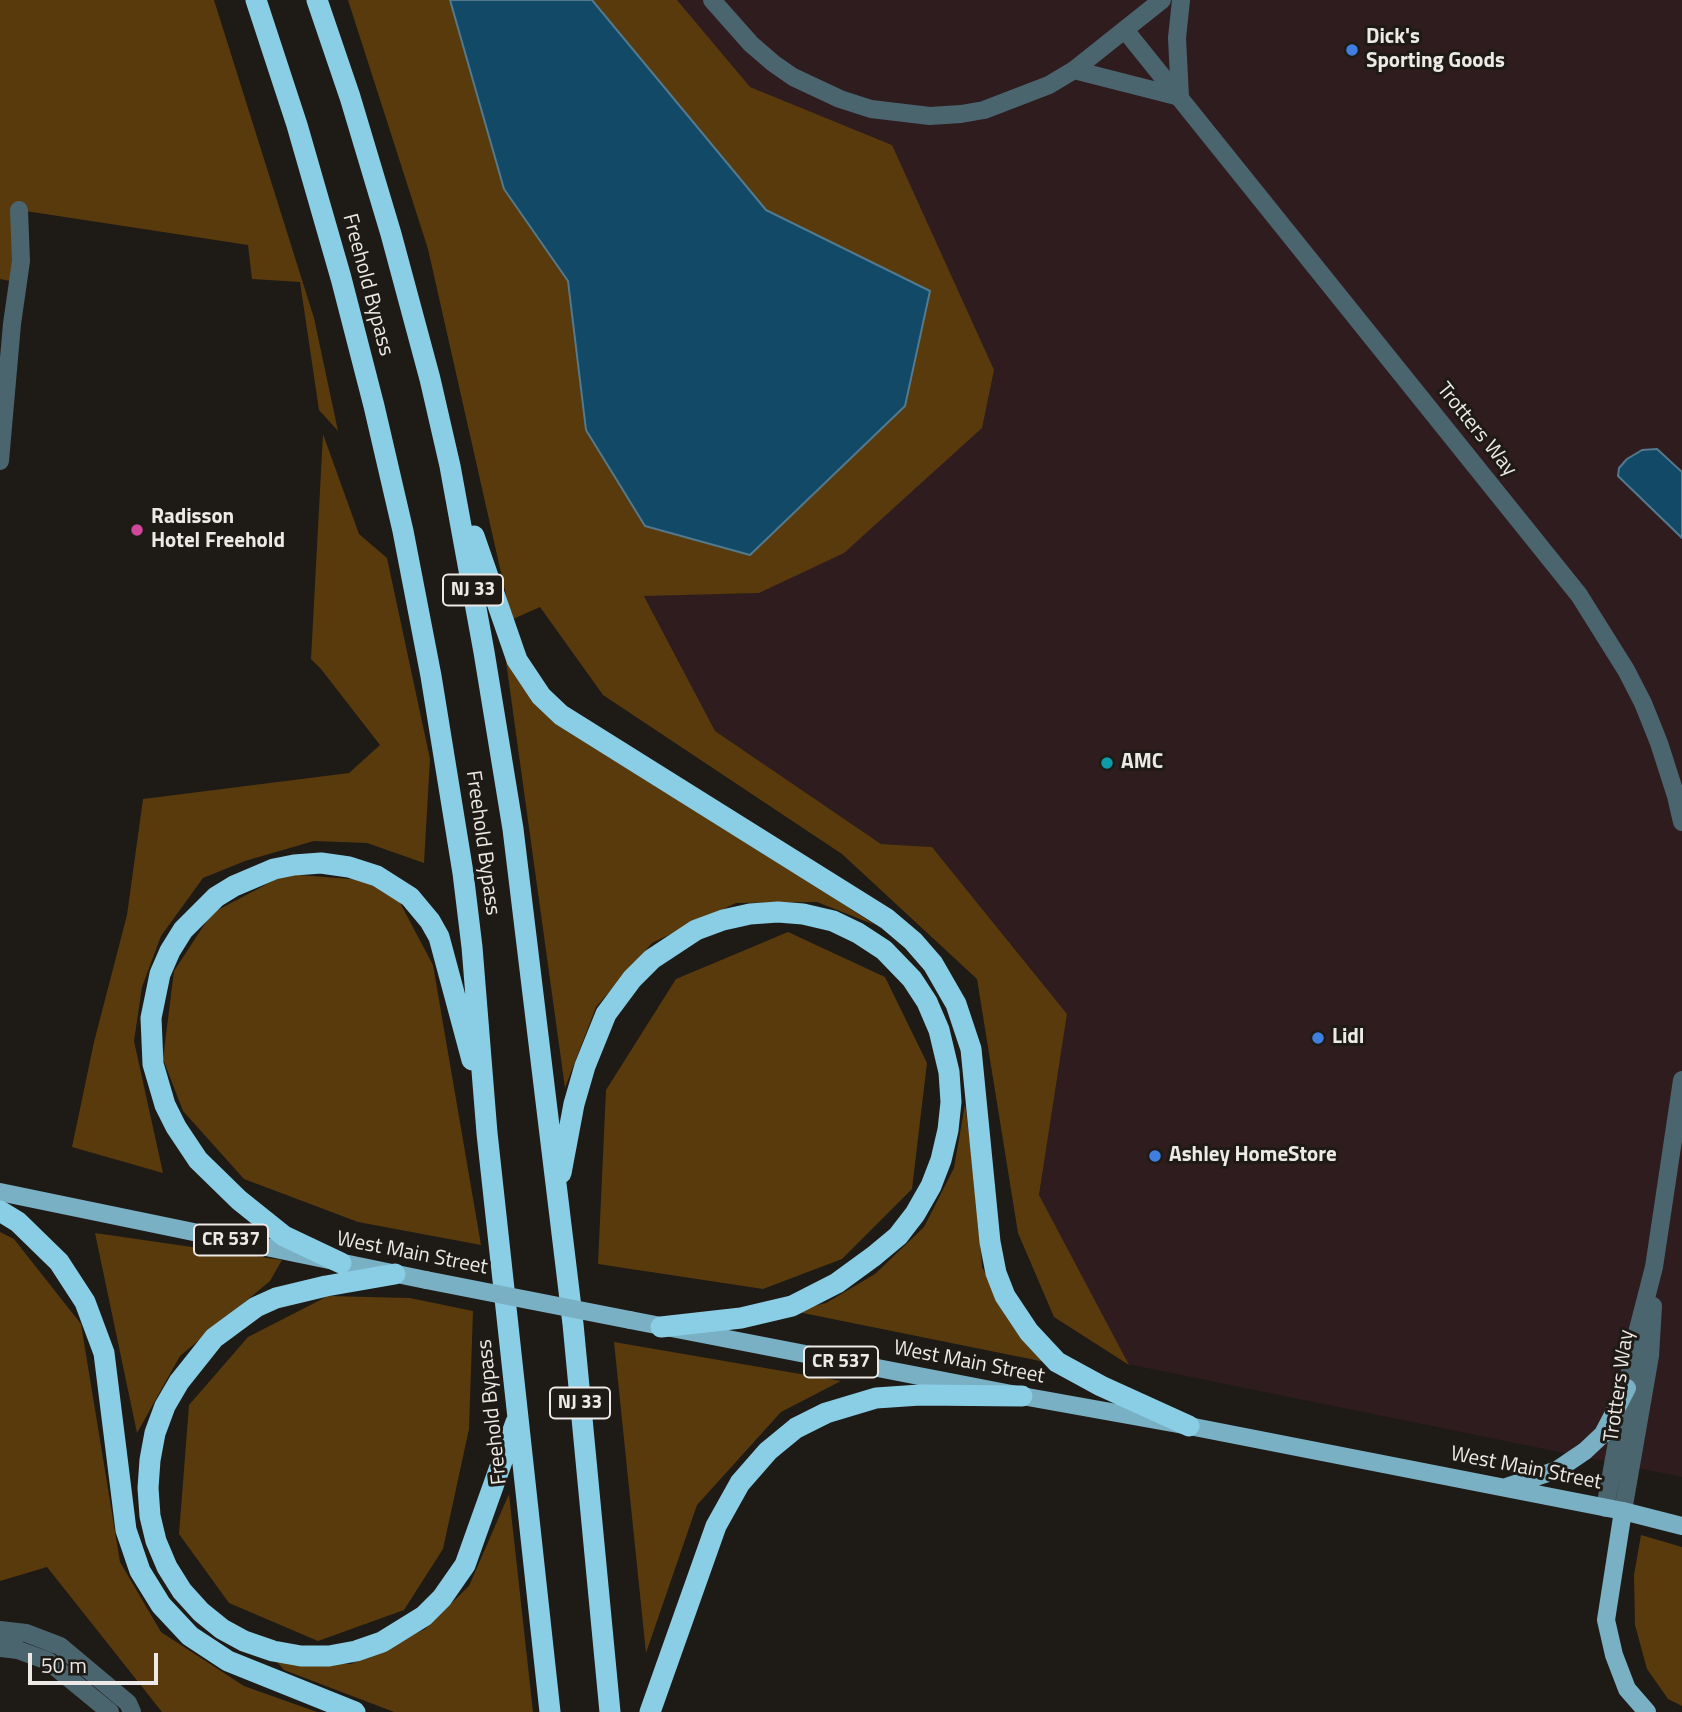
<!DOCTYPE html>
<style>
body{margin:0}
#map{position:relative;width:1682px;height:1712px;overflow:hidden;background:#1e1a16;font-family:"Titillium Web",sans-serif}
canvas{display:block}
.scale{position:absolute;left:28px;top:1653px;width:130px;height:32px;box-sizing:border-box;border:4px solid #ece9e6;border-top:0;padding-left:9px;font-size:21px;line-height:24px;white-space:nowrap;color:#ece9e6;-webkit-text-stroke:5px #1e1a16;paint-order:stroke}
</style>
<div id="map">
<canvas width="1682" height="1712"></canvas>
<div class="scale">50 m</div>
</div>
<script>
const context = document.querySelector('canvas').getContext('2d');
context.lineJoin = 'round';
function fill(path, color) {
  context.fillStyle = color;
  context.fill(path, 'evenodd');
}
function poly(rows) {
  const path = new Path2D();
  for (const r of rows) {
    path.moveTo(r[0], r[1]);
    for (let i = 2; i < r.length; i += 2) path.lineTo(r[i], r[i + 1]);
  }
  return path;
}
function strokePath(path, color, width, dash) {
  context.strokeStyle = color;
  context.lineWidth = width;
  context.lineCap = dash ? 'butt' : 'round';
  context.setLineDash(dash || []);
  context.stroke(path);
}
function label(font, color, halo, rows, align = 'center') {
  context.font = font + ' "Titillium Web",sans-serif';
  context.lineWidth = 6;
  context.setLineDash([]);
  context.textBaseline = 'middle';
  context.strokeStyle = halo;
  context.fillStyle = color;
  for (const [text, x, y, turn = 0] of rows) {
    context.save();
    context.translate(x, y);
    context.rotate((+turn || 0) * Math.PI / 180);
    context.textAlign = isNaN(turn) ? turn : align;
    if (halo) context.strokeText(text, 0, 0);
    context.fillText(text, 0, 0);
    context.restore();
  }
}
fill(poly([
 [677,0,1682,0,1682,1477,1127,1364,1039,1195,1067,1014,932,847,881,844,715,731,644,595,759,593,892,145,749,87]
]), '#2f1c1f');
fill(poly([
 [0,0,214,0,314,318,338,431,319,410,300,282,252,279,248,245,19,210,15,282,0,279],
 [348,0,450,0,504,189,568,281,586,430,930,291,766,210,592,0,677,0,750,87,892,145,994,370,982,428,844,553,759,593,644,596,715,731,881,844,932,847,1067,1014,1039,1195,1129,1365,1054,1317,1018,1233,977,979,842,854,603,695,540,607,513,619,511,617,428,249],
 [323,434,359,534,387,558,430,759,424,863,367,843,314,841,245,861,203,878,161,936,142,987,134,1041,163,1173,72,1147,94,1042,127,915,143,799,349,773,380,745,321,669,311,659],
 [505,654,540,705,875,925,817,902,736,903,652,943,596,1007,565,1088],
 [286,874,363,880,398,899,433,965,481,1245,358,1222,244,1179,183,1111,163,1059,174,971,212,913],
 [788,932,885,977,927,1063,912,1189,842,1259,763,1289,598,1264,606,1090,676,979],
 [965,1104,976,1189,982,1267,1015,1326,1045,1362,793,1311,826,1303,875,1274,924,1227,954,1168],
 [0,1232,14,1239,81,1324,120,1562,161,1632,244,1686,317,1712,162,1712,47,1567,0,1581],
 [95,1233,282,1260,270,1281,180,1356,137,1433],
 [328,1296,410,1298,473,1311,469,1429,443,1549,404,1610,318,1641,229,1603,179,1534,189,1405,248,1337],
 [614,1342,841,1381,781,1412,697,1505,646,1653],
 [509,1494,533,1712,394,1712,284,1670,277,1662,351,1664,425,1629,469,1586],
 [1641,1535,1682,1547,1682,1706,1668,1699,1647,1669,1635,1625,1634,1575]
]), '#583a0d');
const water = poly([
 [450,0,592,0,766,210,930,291,905,406,750,555,645,526,586,430,568,281,504,189,450,0],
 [1657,449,1682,472,1682,538,1618,476,1619,468,1627,459,1642,450,1657,449]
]);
fill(water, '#114967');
strokePath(water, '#53798d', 2);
strokePath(poly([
 [712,0,751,44,773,63,793,77,840,99,871,109,930,116,961,114,984,110,1049,85,1074,70,1162,0],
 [1125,30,1579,595,1626,670,1643,703,1659,743,1676,796,1682,822],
 [1074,70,1180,97,1177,38,1181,0],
 [0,461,12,324,21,261,19,210],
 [1605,1508,1637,1333,1654,1267,1682,1080],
 [1623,1511,1650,1356,1653,1306],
 [0,1630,26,1633,60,1646,128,1703,132,1712],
 [0,1648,18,1650,48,1661,110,1712]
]), '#4b656e', 18);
strokePath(poly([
 [0,1192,426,1280],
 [630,1320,1022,1396,1189,1426,1623,1511,1682,1526],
 [1506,1487,1557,1470,1585,1451,1603,1434,1627,1388],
 [1623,1511,1606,1620,1614,1655,1627,1689,1647,1712]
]), '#79b0c4', 18);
strokePath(poly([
 [256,0,297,125,341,278,374,406,403,531,431,676,463,873,472,947,487,1133,550,1712],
 [317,0,350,97,391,234,430,379,450,466,484,652,513,829,573,1324,610,1712],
 [474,536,517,660,541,696,561,715,887,919,913,941,933,964,956,1004,971,1049,990,1242,996,1273,1005,1296,1029,1332,1057,1362,1101,1386,1189,1426],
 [561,1173,574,1104,585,1066,606,1014,632,979,652,959,696,930,723,920,750,914,778,912,803,914,833,921,858,933,884,950,912,979,927,1002,939,1030,949,1072,951,1102,948,1130,941,1160,931,1186,915,1214,898,1236,874,1256,837,1283,792,1306,741,1318,661,1327],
 [0,1211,18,1222,59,1262,85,1302,104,1353,126,1530,140,1571,161,1605,190,1636,228,1661,355,1712],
 [341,1263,284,1236,239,1200,198,1160,176,1127,165,1105,153,1064,151,1018,160,974,170,951,183,930,216,897,234,886,274,869,294,865,321,863,349,867,377,876,410,897,430,921,439,937,472,1060],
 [395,1274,326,1286,276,1298,256,1307,214,1338,179,1382,165,1406,155,1433,150,1460,148,1488,150,1516,156,1541,167,1567,182,1591,201,1612,222,1629,244,1641,273,1651,301,1656,329,1656,356,1651,382,1642,424,1616,442,1598,465,1565,516,1422],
 [650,1712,716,1526,740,1483,768,1451,796,1428,826,1413,876,1398,920,1395,1022,1396]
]), '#8acee6', 21);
strokePath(poly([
 [426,1280,630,1320]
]), '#79b0c4', 18);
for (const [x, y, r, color] of [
 [1352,50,7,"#3f7fe0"],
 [137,530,7,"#d1479c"],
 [1107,763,7,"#0f9aa8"],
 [1318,1038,7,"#3f7fe0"],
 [1155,1156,7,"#3f7fe0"]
]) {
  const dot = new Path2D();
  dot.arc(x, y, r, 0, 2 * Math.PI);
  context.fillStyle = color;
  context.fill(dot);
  strokePath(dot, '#1e1a16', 2.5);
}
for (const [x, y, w] of [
 [473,590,60],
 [231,1240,74],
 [841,1362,74],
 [580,1403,60]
]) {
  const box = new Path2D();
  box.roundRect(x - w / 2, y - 15.5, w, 31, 5);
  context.fillStyle = '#1e1a16';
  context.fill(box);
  strokePath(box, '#ece9e6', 2);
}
label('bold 19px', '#ece9e6', null, [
 ["NJ 33",473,590],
 ["CR 537",231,1240],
 ["CR 537",841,1362],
 ["NJ 33",580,1403]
]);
label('bold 21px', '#ece9e6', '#1e1a16', [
 ["Dick's",1366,38],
 ["Sporting Goods",1366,62],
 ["Radisson",151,518],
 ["Hotel Freehold",151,542],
 ["AMC",1121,763],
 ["Lidl",1332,1038],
 ["Ashley HomeStore",1169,1156]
], 'left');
label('21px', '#ece9e6', '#1e1a16', [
 ["Freehold Bypass",367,285,75],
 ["Trotters Way",1476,430,51],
 ["Freehold Bypass",482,843,82],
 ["West Main Street",412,1254,11],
 ["West Main Street",969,1363,11],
 ["Trotters Way",1620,1386,-82],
 ["Freehold Bypass",493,1412,-96],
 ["West Main Street",1526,1469,11]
]);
</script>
